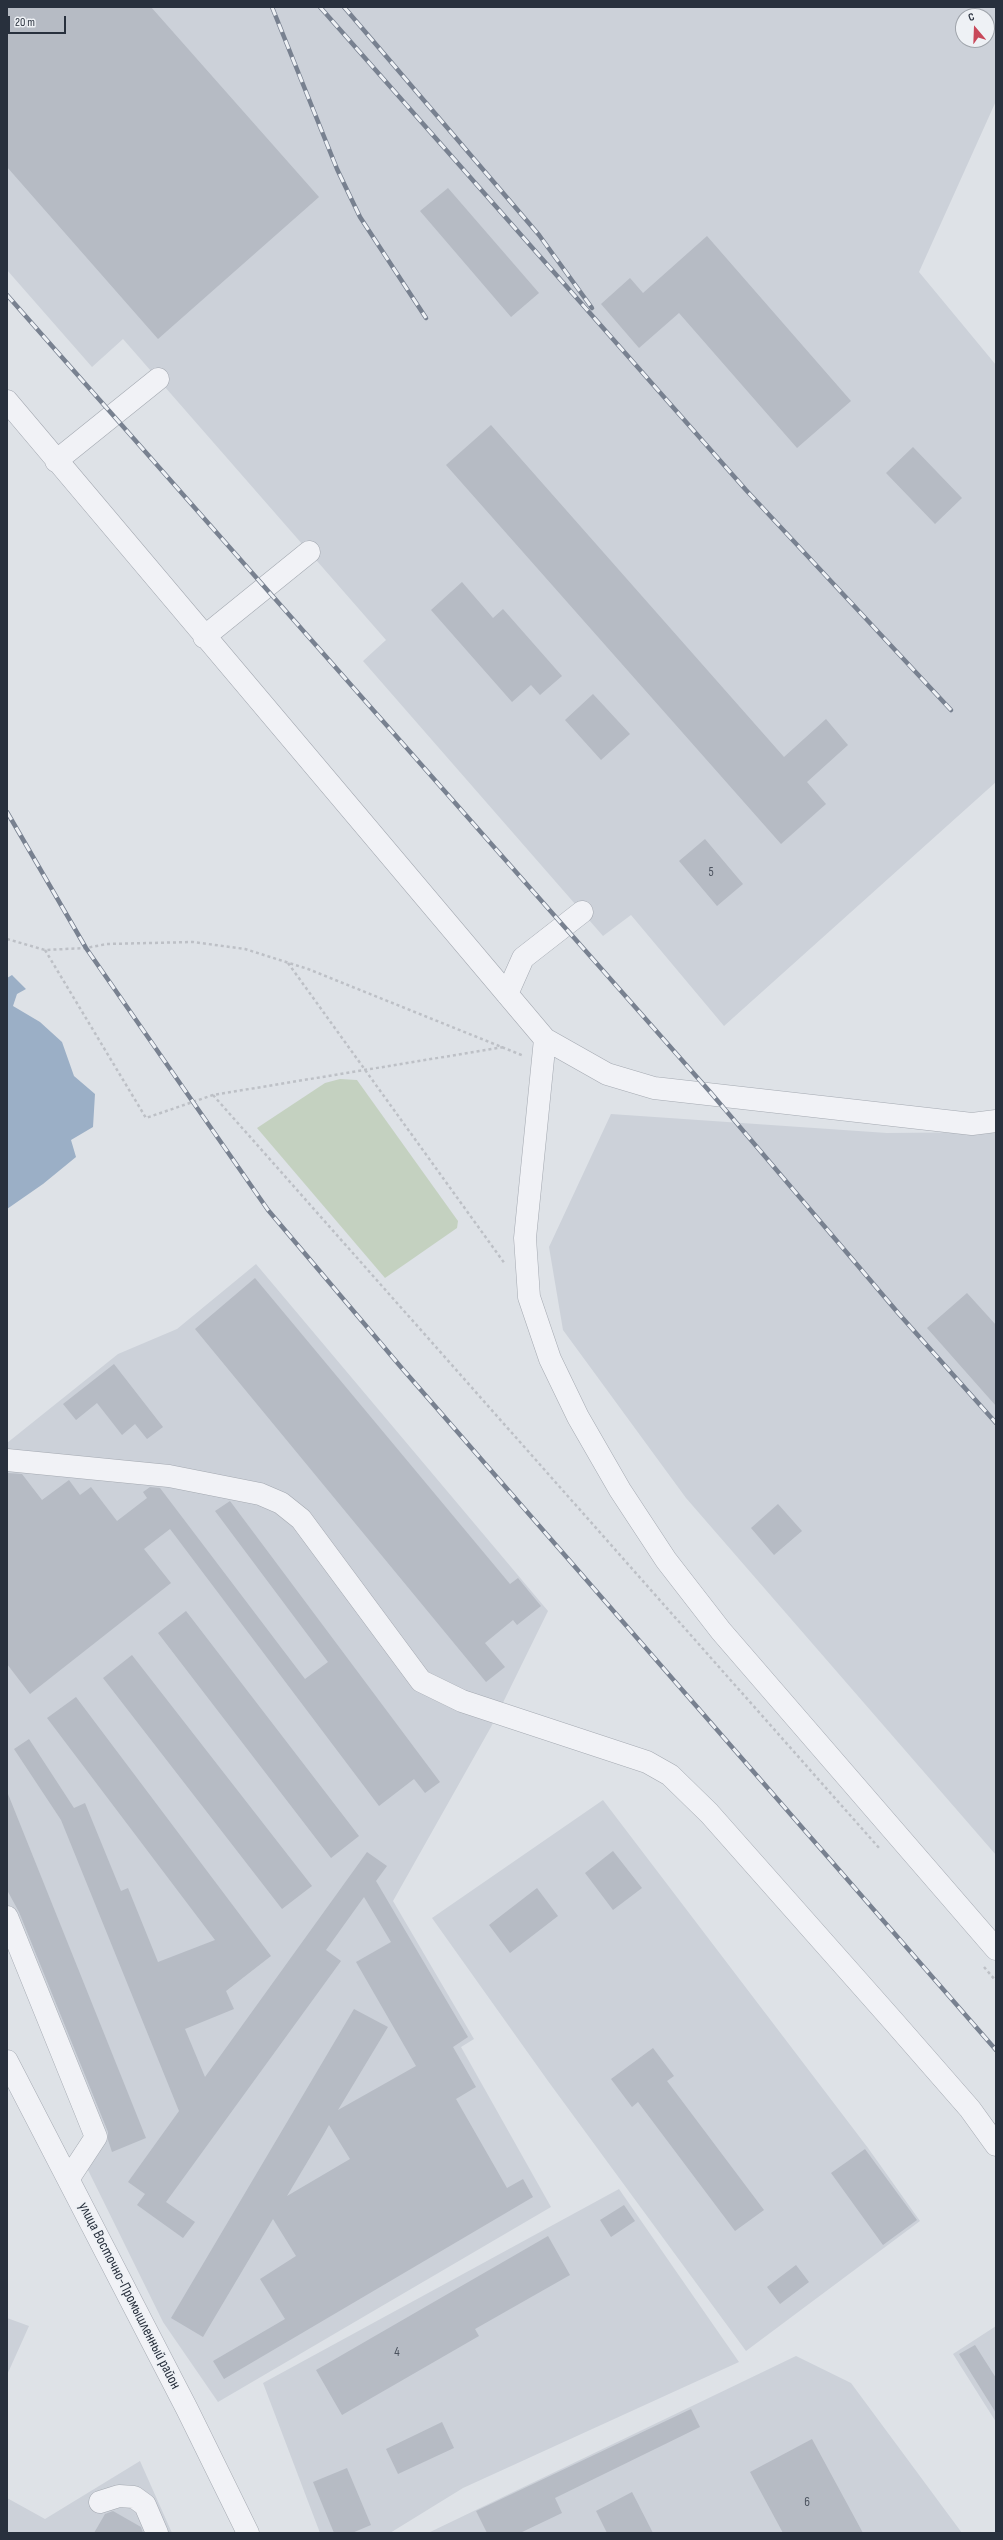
<!DOCTYPE html>
<meta charset="utf-8">
<style>
body{margin:0}
#map{position:relative;width:1003px;height:2540px;overflow:hidden;background:#dee2e7;font-family:"Sofia Sans Condensed",sans-serif}
canvas{display:block}
.frame{position:absolute;inset:0;border:8px solid #28303d;pointer-events:none}
.north{position:absolute;left:955px;top:8px;width:40px;height:40px;box-sizing:border-box;background:#eef1f5;border:1px solid #9fa4ab;border-radius:50%;rotate:341deg;font-size:11px;font-weight:700;line-height:16px;text-align:center;color:#28303d}
.north::after{content:'';display:block;margin:auto;width:14px;height:18px;background:#c8485a;clip-path:polygon(50% 0,100% 100%,50% 72%,0 100%)}
.scale{position:absolute;left:8px;top:16px;width:58px;height:18px;box-sizing:border-box;border:2px solid #28303d;border-top:0;padding-left:5px;font-size:12px;line-height:14px;white-space:nowrap;color:#28303d;-webkit-text-stroke:3px #eef1f5;paint-order:stroke}
</style>
<div id="map">
<canvas width="1003" height="2540"></canvas>
<div class="frame"></div>
<div class="north">С</div>
<div class="scale">20 m</div>
</div>
<script>
const context = document.querySelector('canvas').getContext('2d');
context.lineJoin = 'round';
function fill(path, color) {
  context.fillStyle = color;
  context.fill(path, 'evenodd');
}
function poly(rows) {
  const path = new Path2D();
  for (const r of rows) {
    path.moveTo(r[0], r[1]);
    for (let i = 2; i < r.length; i += 2) path.lineTo(r[i], r[i + 1]);
  }
  return path;
}
function strokePath(path, color, width, dash) {
  context.strokeStyle = color;
  context.lineWidth = width;
  context.lineCap = dash ? 'butt' : 'round';
  context.setLineDash(dash || []);
  context.stroke(path);
}
function label(font, color, halo, rows, align = 'center') {
  context.font = font + ' "Sofia Sans Condensed",sans-serif';
  context.lineWidth = 3.5;
  context.setLineDash([]);
  context.textBaseline = 'middle';
  context.strokeStyle = halo;
  context.fillStyle = color;
  for (const [text, x, y, turn = 0] of rows) {
    context.save();
    context.translate(x, y);
    context.rotate((+turn || 0) * Math.PI / 180);
    context.textAlign = isNaN(turn) ? turn : align;
    if (halo) context.strokeText(text, 0, 0);
    context.fillText(text, 0, 0);
    context.restore();
  }
}
fill(poly([
 [7,7,996,7,996,101,919,272,996,365,996,782,724,1026,631,915,603,936,363,661,386,640,123,339,92,367,7,270],
 [963,16,987,16,987,40,963,40],
 [611,1114,887,1133,996,1132,996,1855,686,1498,563,1330,549,1247],
 [256,1264,548,1611,491,1727,393,1901,474,2039,461,2047,551,2207,218,2402,163,2322,88,2170,86,2127,7,1933,7,1443,118,1354,177,1329],
 [603,1800,868,2148,920,2221,746,2351,548,2081,432,1918],
 [619,2189,739,2362,463,2488,390,2533,320,2533,263,2383],
 [7,2318,29,2326,7,2375],
 [996,2326,996,2422,953,2354],
 [796,2356,851,2383,962,2533,428,2533],
 [140,2461,172,2533,7,2533,7,2498,45,2519]
]), '#ccd1d9');
fill(poly([
 [340,1079,357,1080,458,1221,457,1228,385,1278,257,1128,325,1083]
]), '#c4d1c0');
fill(poly([
 [12,975,26,989,17,994,13,1006,40,1022,62,1042,74,1076,95,1094,93,1127,71,1140,76,1157,43,1184,7,1209,7,978]
]), '#9bafc6');
fill(poly([
 [7,7,151,7,319,197,158,339,7,167],
 [448,188,539,293,511,317,420,211],
 [707,236,851,401,797,448,679,313,639,348,601,304,630,278,643,293],
 [491,425,784,757,826,719,848,745,807,782,826,804,781,844,446,465],
 [913,447,962,498,935,524,886,473],
 [462,582,493,618,503,609,562,676,540,695,531,685,512,702,431,610],
 [593,694,630,734,601,760,565,720],
 [705,839,743,884,717,906,679,861],
 [255,1278,510,1584,518,1578,541,1606,517,1625,513,1620,485,1643,505,1667,486,1682,195,1329],
 [967,1293,996,1325,996,1406,927,1328],
 [114,1364,163,1427,147,1439,135,1424,122,1435,97,1403,76,1420,63,1404],
 [8,1473,22,1474,42,1500,69,1480,80,1495,91,1487,117,1521,147,1498,143,1492,150,1487,160,1488,305,1679,328,1662,215,1511,230,1501,440,1782,425,1793,414,1779,379,1806,170,1529,144,1549,171,1583,30,1694,7,1664],
 [778,1504,802,1531,774,1555,751,1528],
 [186,1611,359,1836,331,1858,158,1633],
 [132,1655,312,1886,282,1909,103,1678],
 [76,1697,271,1956,226,1991,234,2009,185,2029,205,2077,367,1852,387,1866,376,1881,468,2037,453,2047,476,2087,456,2099,507,2188,523,2179,533,2197,224,2379,213,2361,285,2319,260,2279,296,2256,273,2219,203,2337,171,2318,354,2009,388,2027,338,2110,416,2066,356,1962,391,1942,364,1897,326,1950,341,1961,166,2202,195,2222,183,2238,137,2205,145,2194,128,2182,179,2111,61,1820,14,1749,29,1739,74,1808,85,1803,121,1891,128,1888,158,1962,215,1940,47,1718],
 [329,2125,350,2159,287,2196,324,2134],
 [8,1794,146,2138,112,2152,108,2140,108,2132,19,1912,7,1890],
 [613,1851,642,1888,613,1910,585,1873],
 [537,1888,558,1916,510,1953,489,1925],
 [653,2048,674,2076,667,2081,764,2210,735,2231,638,2102,632,2107,611,2079],
 [865,2149,917,2220,883,2245,831,2173],
 [624,2205,635,2221,611,2237,600,2220],
 [548,2236,570,2275,475,2329,479,2336,342,2415,316,2370],
 [796,2265,809,2282,780,2304,767,2287],
 [975,2345,996,2378,996,2413,959,2354],
 [691,2409,700,2427,555,2498,562,2513,520,2533,487,2533,476,2511],
 [442,2422,454,2448,398,2474,386,2449],
 [812,2439,863,2533,783,2533,750,2472],
 [347,2468,371,2525,352,2533,334,2533,313,2482],
 [632,2492,653,2533,607,2533,596,2511],
 [113,2511,141,2527,143,2533,94,2533,105,2514]
]), '#b6bbc4');
const minor = poly([
 [7,401,545,1039,607,1074,654,1088,972,1124,996,1121],
 [56,461,158,379],
 [204,637,309,552],
 [507,994,523,958,582,912],
 [545,1039,525,1238,529,1297,550,1359,578,1417,620,1490,666,1560,721,1631,996,1949],
 [7,1460,169,1476,260,1494,281,1503,301,1519,421,1681,462,1701,647,1762,670,1775,709,1813,894,2022,970,2109,996,2145],
 [7,1917,96,2137,69,2178],
 [7,2061,187,2409,248,2533],
 [100,2502,119,2496,134,2497,145,2505,157,2533]
]);
strokePath(minor, '#a4a9b1', 23);
strokePath(poly([
 [7,939,45,950,86,948,107,944,193,942,245,949,308,969,524,1056],
 [45,950,146,1118,213,1095,504,1047],
 [288,963,505,1264],
 [213,1095,880,1849],
 [984,1967,996,1981]
]), '#bdc0c6', 2.5, [3, 3]);
strokePath(minor, '#f1f2f6', 22);
const rail = poly([
 [272,7,337,169,360,217,426,318],
 [320,7,746,490,951,710],
 [344,7,539,235,592,308],
 [7,295,711,1093,899,1314,996,1423],
 [7,812,86,948,268,1210,400,1366,996,2050]
]);
strokePath(rail, '#788190', 4.5);
strokePath(rail, '#eef1f5', 3, [9]);
label('13px', '#4c535f', null, [
 ["5",711,873],
 ["4",397,2353],
 ["6",807,2503]
]);
label('15px', '#28303d', '#eef1f5', [
 ["улица Восточно-Промышленный район",129,2296,63]
]);
</script>
